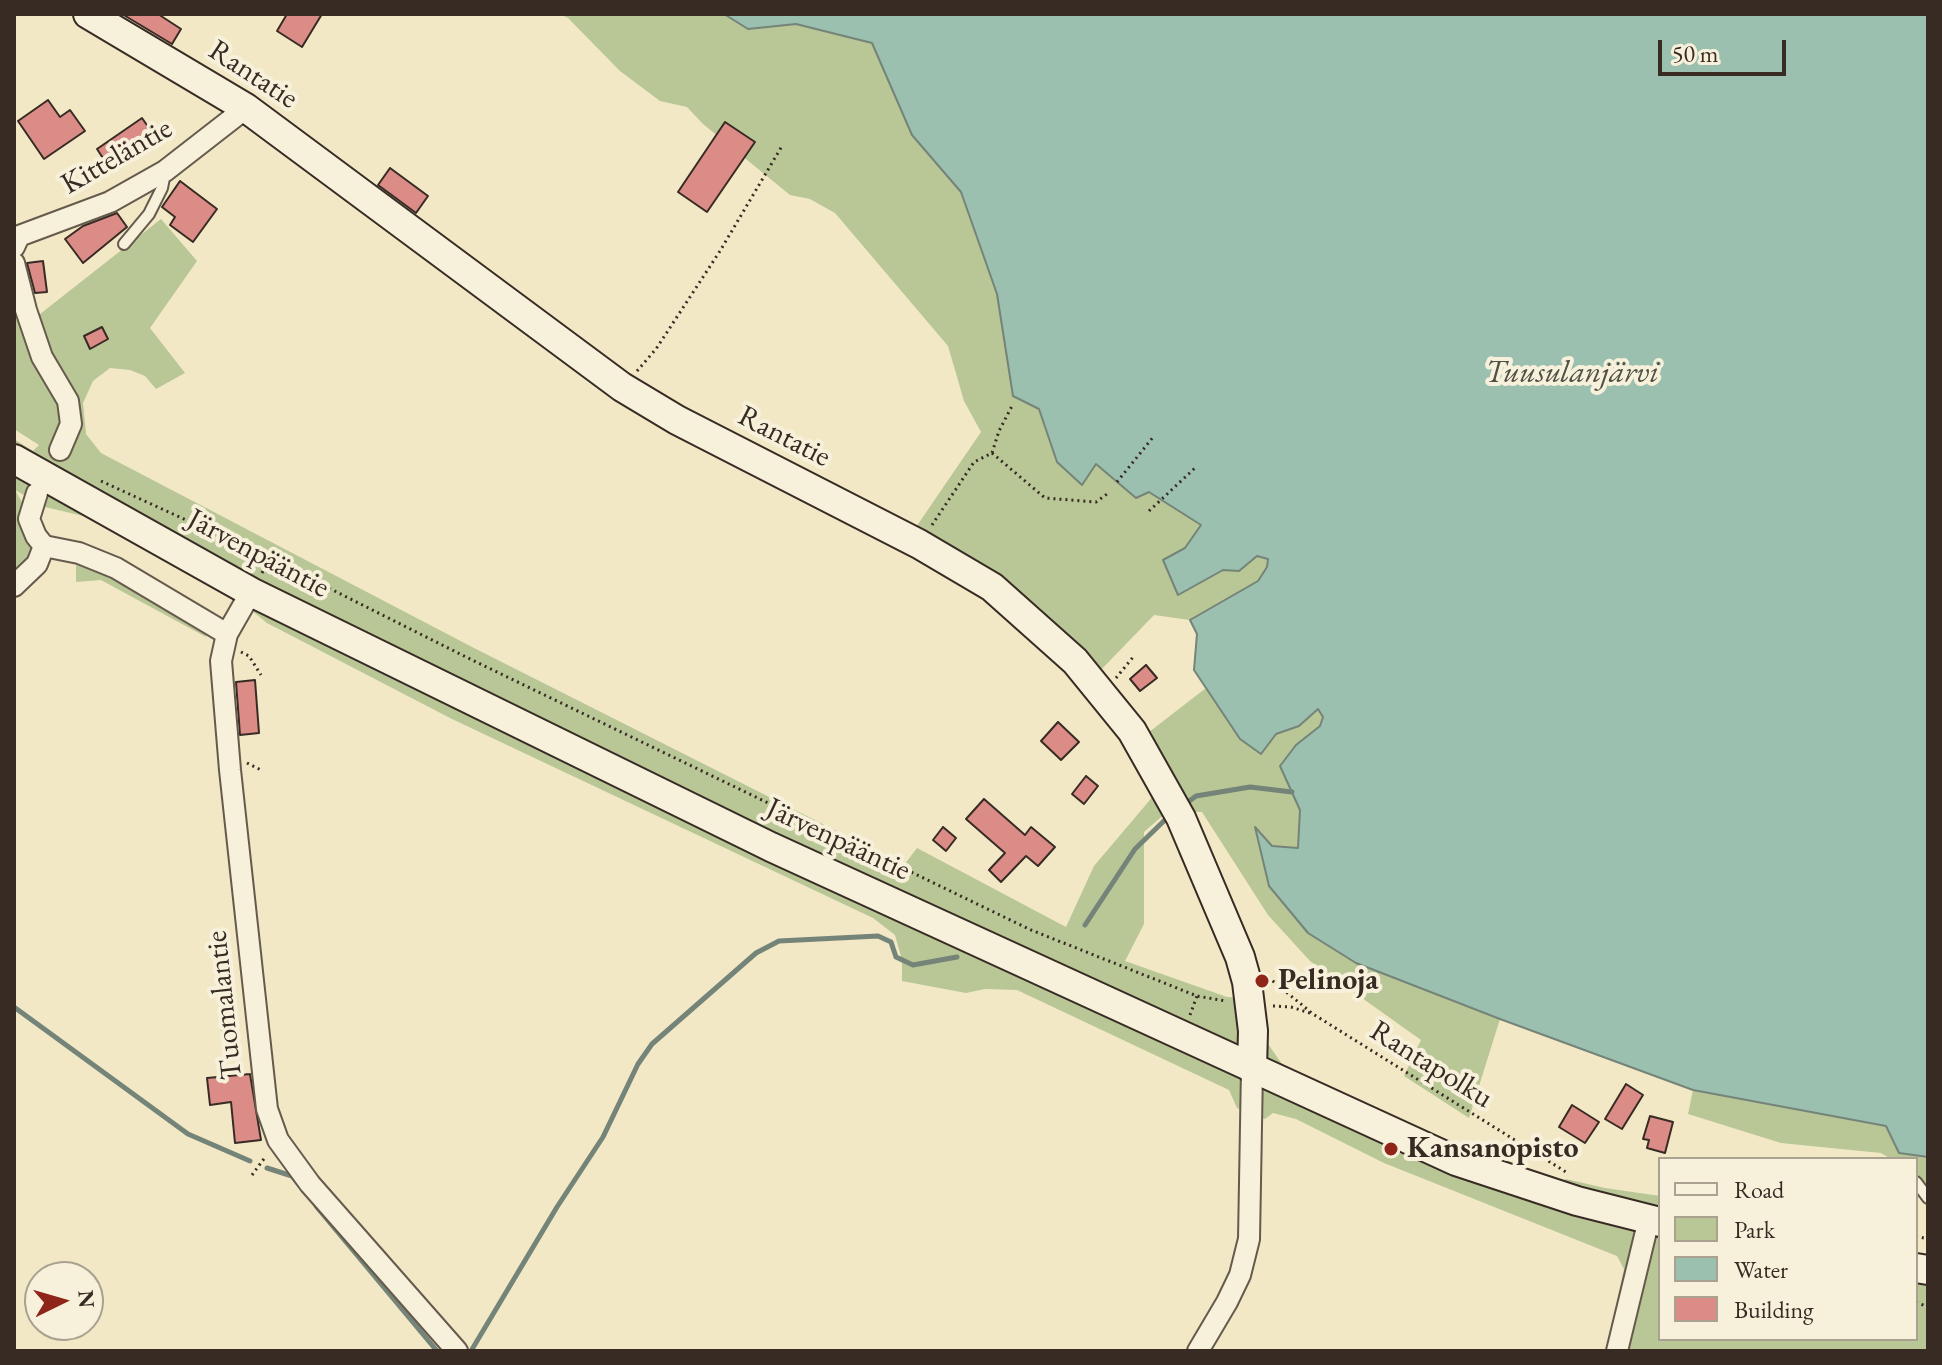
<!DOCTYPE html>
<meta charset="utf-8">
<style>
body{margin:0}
#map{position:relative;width:1942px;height:1365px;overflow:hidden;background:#f2e8c6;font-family:"EB Garamond",serif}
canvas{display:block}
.frame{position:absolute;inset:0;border:16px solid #372b24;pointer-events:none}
.legend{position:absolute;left:1658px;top:1157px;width:260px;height:184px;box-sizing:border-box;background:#f7f0da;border:2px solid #aaa191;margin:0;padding:10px 14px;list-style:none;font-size:24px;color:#372b24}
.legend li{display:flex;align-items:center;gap:16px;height:40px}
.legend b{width:40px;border:2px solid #aaa191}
.north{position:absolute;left:24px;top:1261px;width:80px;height:80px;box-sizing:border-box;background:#f7f0da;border:2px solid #aaa191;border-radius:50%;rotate:85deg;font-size:22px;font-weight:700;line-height:32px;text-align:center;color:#372b24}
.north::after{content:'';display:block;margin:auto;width:28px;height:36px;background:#8f2418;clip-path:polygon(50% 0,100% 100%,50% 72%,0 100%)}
.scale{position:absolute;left:1658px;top:40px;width:128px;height:36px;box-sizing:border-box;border:4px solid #372b24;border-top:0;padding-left:10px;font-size:24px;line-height:28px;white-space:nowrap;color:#372b24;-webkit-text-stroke:6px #f7f0da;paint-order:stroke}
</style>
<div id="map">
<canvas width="1942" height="1365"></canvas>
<div class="frame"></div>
<ul class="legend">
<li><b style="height:10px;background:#f7f0da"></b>Road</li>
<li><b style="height:22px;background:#b9c696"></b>Park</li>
<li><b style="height:22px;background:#9cc0b0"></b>Water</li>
<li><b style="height:22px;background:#db8c86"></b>Building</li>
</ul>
<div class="north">N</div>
<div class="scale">50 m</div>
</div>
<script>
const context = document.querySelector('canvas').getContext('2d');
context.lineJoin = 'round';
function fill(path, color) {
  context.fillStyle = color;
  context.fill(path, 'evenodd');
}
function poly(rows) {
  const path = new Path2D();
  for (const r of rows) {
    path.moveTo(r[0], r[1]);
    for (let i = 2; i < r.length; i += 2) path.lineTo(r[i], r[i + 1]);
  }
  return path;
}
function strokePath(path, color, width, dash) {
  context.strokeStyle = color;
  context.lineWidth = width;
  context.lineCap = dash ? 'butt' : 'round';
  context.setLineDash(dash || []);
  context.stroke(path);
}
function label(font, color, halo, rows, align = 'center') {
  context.font = font + ' "EB Garamond",serif';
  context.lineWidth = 8;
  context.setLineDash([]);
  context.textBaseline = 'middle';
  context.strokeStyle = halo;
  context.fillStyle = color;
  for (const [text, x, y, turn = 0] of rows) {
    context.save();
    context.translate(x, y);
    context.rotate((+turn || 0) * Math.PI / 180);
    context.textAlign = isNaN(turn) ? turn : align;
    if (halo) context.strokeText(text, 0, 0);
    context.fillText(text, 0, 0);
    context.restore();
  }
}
fill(poly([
 [560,14,724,14,748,29,796,24,872,43,912,135,961,192,997,294,1013,396,1039,409,1057,462,1095,464,1136,498,1149,491,1201,526,1185,548,1223,570,1239,571,1257,556,1268,559,1267,567,1258,581,1190,620,1154,615,1097,674,914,530,981,432,964,401,948,346,835,213,810,199,790,195,703,124,687,107,660,101,620,71,568,18],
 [161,219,197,261,150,328,185,373,156,389,145,376,130,370,110,368,93,381,83,403,86,434,101,453,474,648,904,865,917,848,1066,927,1094,866,1160,788,1131,746,1206,688,1240,739,1276,734,1299,726,1318,709,1323,717,1320,726,1296,745,1280,765,1300,810,1298,849,1272,846,1255,829,1269,886,1308,933,1356,963,1500,1019,1469,1118,1404,1076,1421,1040,1310,961,1268,915,1202,812,1168,811,1144,832,1144,924,1125,961,1227,997,1261,999,1264,1038,1284,1067,1381,1112,1555,1184,1566,1179,1605,1188,1660,1196,1660,1339,1916,1339,1916,1275,1928,1279,1928,1351,1606,1351,1624,1269,1617,1256,1384,1163,1296,1119,1273,1113,1265,1119,1237,1108,1229,1090,1017,990,985,989,966,993,902,981,902,960,895,935,873,918,452,719,267,623,234,596,92,518,45,507,15,490,22,502,22,529,42,551,14,578,14,439,33,451,39,445,14,429,14,275,35,318],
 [76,561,100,563,202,621,206,637,101,580,76,582],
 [1693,1090,1886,1126,1899,1153,1928,1157,1928,1198,1916,1184,1916,1159,1891,1159,1881,1153,1781,1143,1688,1114]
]), '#b9c696');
const water = poly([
 [724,14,1928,14,1928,1157,1899,1153,1886,1126,1693,1090,1500,1019,1356,963,1308,933,1269,886,1255,827,1272,846,1298,848,1300,810,1280,766,1296,745,1320,726,1323,717,1318,709,1299,726,1276,734,1261,754,1240,739,1194,670,1197,634,1190,620,1258,581,1267,567,1268,559,1257,556,1239,571,1223,570,1178,595,1163,560,1185,548,1201,525,1149,492,1136,498,1096,464,1082,485,1057,462,1039,409,1013,396,997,294,961,192,912,135,872,43,796,24,748,29,724,14]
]);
fill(water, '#9cc0b0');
strokePath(water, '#748478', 2);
strokePath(poly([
 [1184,805,1196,796,1250,787,1292,792],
 [1085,925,1135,849,1169,816],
 [14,1007,188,1134,250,1161],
 [267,1168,292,1176,300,1186],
 [316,1206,437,1351],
 [471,1351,557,1207,603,1137,638,1064,652,1044,756,953,779,941,878,936,891,942,896,957,913,965,957,957]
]), '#748478', 5);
const building = poly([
 [122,14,158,14,181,29,172,44,122,14],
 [287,14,322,14,302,47,277,31,287,14],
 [48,100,60,117,70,110,85,131,44,159,18,121,48,100],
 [142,118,158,141,112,172,97,149,142,118],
 [725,122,755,142,707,212,678,192,725,122],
 [390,168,428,196,416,213,378,185,390,168],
 [180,181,217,209,193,242,170,225,175,217,162,207,180,181],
 [117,213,127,227,83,263,65,239,83,226,117,213],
 [43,261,47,292,35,293,27,263,43,261],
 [102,327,108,339,90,349,84,336,102,327],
 [1146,665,1157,678,1140,691,1130,679,1146,665],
 [255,680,259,733,240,735,236,682,255,680],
 [1058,722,1079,742,1061,760,1041,741,1058,722],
 [1086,776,1098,786,1084,804,1072,794,1086,776],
 [984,799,1025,835,1031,827,1055,847,1038,866,1026,856,1001,882,989,870,1005,853,966,819,984,799],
 [943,827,956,838,946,851,933,840,943,827],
 [235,1020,237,1034,223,1036,221,1021,235,1020],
 [250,1074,261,1140,235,1143,231,1102,210,1105,207,1078,250,1074],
 [1626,1084,1643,1095,1622,1129,1605,1119,1626,1084],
 [1572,1105,1599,1122,1585,1143,1559,1127,1572,1105],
 [1650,1116,1673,1122,1665,1153,1647,1148,1649,1140,1643,1139,1650,1116]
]);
fill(building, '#db8c86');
strokePath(building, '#372b24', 2);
const lane = poly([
 [124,244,149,214,162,188,165,173],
 [1916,1182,1928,1198]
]);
const street = poly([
 [14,247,19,236,110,202,165,171,246,108],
 [14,263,26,310,42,357,68,401,71,424,60,450],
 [37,493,29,519,36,536,44,546],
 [14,586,37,564,44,546,79,553,116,568,227,634],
 [251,592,227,634,221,661,230,770,267,1109,278,1140,310,1184,457,1351],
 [1198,1351,1227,1302,1240,1275,1249,1239,1252,1069],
 [1617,1351,1649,1219]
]);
const secondary = poly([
 [88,14,246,108,622,387,677,420,919,544,992,587,1075,661,1132,731,1181,818,1240,957,1247,982,1253,1031,1252,1069],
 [14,459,251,592,771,847,1456,1161,1577,1201,1660,1222],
 [1916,1268,1928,1270]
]);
strokePath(lane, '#665a4c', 14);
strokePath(street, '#665a4c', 24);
strokePath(secondary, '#372b24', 32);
strokePath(poly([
 [637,371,656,349,720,251,782,146],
 [992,453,1045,498,1096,502,1107,494],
 [101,481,269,558,468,658,1031,930,1197,996,1226,1001],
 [1117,482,1154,436],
 [1149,511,1196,467],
 [932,525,974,462,992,453,999,431,1012,406],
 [262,573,269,558],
 [241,652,249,656,261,675],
 [1116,678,1134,656],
 [247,763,261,770],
 [1268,977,1313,1014,1566,1172],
 [1273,1006,1291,1007,1313,1014],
 [1190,1015,1197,996],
 [252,1175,266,1156],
 [1916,1236,1928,1239],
 [1916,1302,1928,1307]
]), '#372b24', 3, [2, 4]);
strokePath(lane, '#f7f0da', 10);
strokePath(street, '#f7f0da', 20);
strokePath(secondary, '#f7f0da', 28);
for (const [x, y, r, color] of [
 [1262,981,8,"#8f2418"],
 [1391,1149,8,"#8f2418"]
]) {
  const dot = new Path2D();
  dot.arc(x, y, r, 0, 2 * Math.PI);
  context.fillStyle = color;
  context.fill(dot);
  strokePath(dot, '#f7f0da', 3);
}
label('30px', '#372b24', '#f7f0da', [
 ["Rantatie",253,75,33],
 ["Kitteläntie",117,157,-30],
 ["Rantatie",784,437,27],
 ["Järvenpääntie",258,554,28],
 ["Järvenpääntie",838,840,25],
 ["Tuomalantie",225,1005,-96],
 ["Rantapolku",1431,1065,32]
]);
label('bold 30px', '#372b24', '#f7f0da', [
 ["Pelinoja",1278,981],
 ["Kansanopisto",1407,1149]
], 'left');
label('italic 32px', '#505047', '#f7f0da', [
 ["Tuusulanjärvi",1572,373]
]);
</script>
